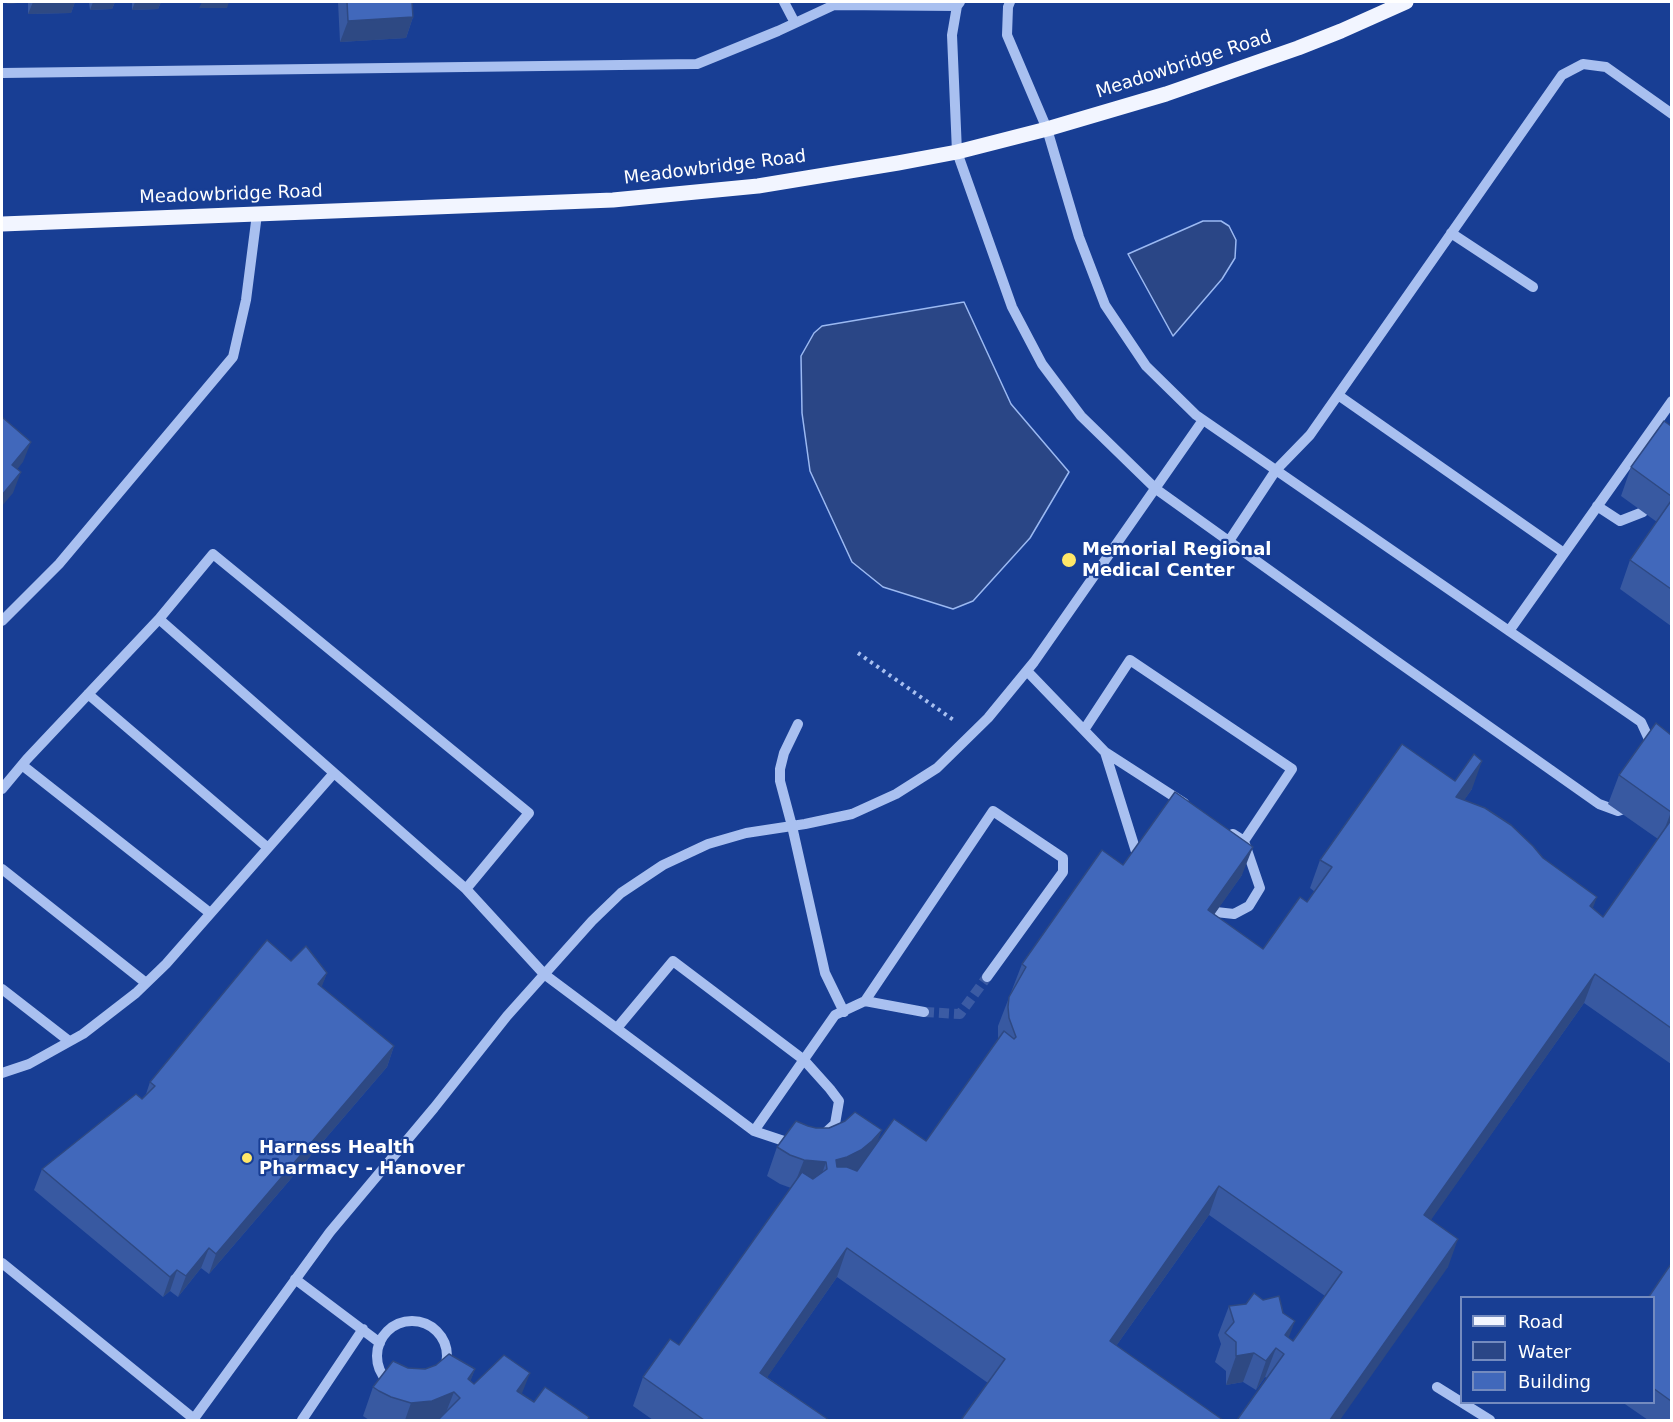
<!DOCTYPE html>
<style>
body{margin:0}
#map{position:relative;width:1673px;height:1422px;overflow:hidden;background:#183e94;font-family:"DejaVu Sans",sans-serif}
canvas{display:block}
.frame{position:absolute;inset:0;border:3px solid #fff;pointer-events:none}
.legend{position:absolute;left:1460px;top:1296px;width:195px;height:108px;box-sizing:border-box;background:#183e94;border:2px solid #748bbf;margin:0;padding:8px 10px;list-style:none;font-size:18px;color:#fff}
.legend li{display:flex;align-items:center;gap:12px;height:30px}
.legend b{width:30px;border:2px solid #748bbf}
</style>
<div id="map">
<canvas width="1673" height="1422"></canvas>
<div class="frame"></div>
<ul class="legend">
<li><b style="height:8px;background:#f2f5ff"></b>Road</li>
<li><b style="height:16px;background:#2a4686"></b>Water</li>
<li><b style="height:16px;background:#4168bb"></b>Building</li>
</ul>
</div>
<script>
const context = document.querySelector('canvas').getContext('2d');
context.lineJoin = 'round';
function fill(path, color) {
  context.fillStyle = color;
  context.fill(path, 'evenodd');
}
function poly(rows) {
  const path = new Path2D();
  for (const r of rows) {
    if (r.length === 3) {
      path.moveTo(r[0] + r[2], r[1]);
      path.arc(r[0], r[1], r[2], 0, 2 * Math.PI);
      continue;
    }
    path.moveTo(r[0], r[1]);
    for (let i = 2; i < r.length; i += 2) path.lineTo(r[i], r[i + 1]);
  }
  return path;
}
function strokePath(path, color, width, dash) {
  context.strokeStyle = color;
  context.lineWidth = width;
  context.lineCap = dash ? 'butt' : 'round';
  context.setLineDash(dash || []);
  context.stroke(path);
}
function label(font, color, halo, rows, align = 'center') {
  context.font = font + ' "DejaVu Sans",sans-serif';
  context.lineWidth = 4.5;
  context.setLineDash([]);
  context.textBaseline = 'middle';
  context.strokeStyle = halo;
  context.fillStyle = color;
  for (const [text, x, y, turn = 0] of rows) {
    context.save();
    context.translate(x, y);
    context.rotate((+turn || 0) * Math.PI / 180);
    context.textAlign = isNaN(turn) ? turn : align;
    if (halo) context.strokeText(text, 0, 0);
    context.fillText(text, 0, 0);
    context.restore();
  }
}
const water = poly([
 [1203,221,1221,221,1229,226,1236,240,1235,258,1222,279,1173,336,1128,254,1203,221],
 [964,302,1011,404,1069,472,1030,538,973,601,953,609,883,587,852,562,810,471,802,413,801,356,814,333,822,326,964,302]
]);
fill(water, '#2a4686');
strokePath(water, '#9bb9f2', 1.5);
strokePath(poly([
 [924,1012,960,1014,987,977]
]), '#3b5ba4', 10, [10, 5]);
strokePath(poly([
 [858,653,955,721]
]), '#a9c0f0', 4, [3, 4.5]);
strokePath(poly([
 [784,2,795,23],
 [960,2,957,6,952,35,957,152,1012,307,1042,364,1081,416,1156,489,1385,653,1599,804,1618,811,1630,807],
 [1010,2,1008,7,1007,35,1047,129,1079,237,1105,305,1146,366,1196,415,1641,722,1653,748],
 [2,73,697,64,778,31,834,5,957,6],
 [1451,233,1533,287],
 [1338,395,1564,553],
 [1597,506,1620,521,1643,512,1651,502],
 [1229,541,1276,470,1310,435,1562,75,1583,64,1606,67,1672,114],
 [159,619,213,554,529,813,466,889],
 [2,621,59,564,233,357,246,300,257,214],
 [1509,631,1672,401],
 [1027,671,1105,752,1184,803],
 [88,694,268,848],
 [798,724,784,753,780,769,780,781,792,826,825,973,844,1012],
 [1084,730,1130,660,1292,769,1244,841,1233,834],
 [1105,752,1138,858],
 [22,765,210,913],
 [2,789,27,759,159,619,466,889,544,974,754,1131,793,1144],
 [2,869,146,983],
 [1216,912,1234,914,1249,906,1260,888,1245,844],
 [2,989,69,1041],
 [924,1012,865,1001,993,811,1063,858,1063,872,987,977],
 [617,1028,673,961,804,1060,830,1089,839,1101,835,1124,822,1136],
 [2,1073,29,1064,83,1034,136,993,166,964,334,773],
 [754,1131,835,1015,865,1001],
 [2,1263,194,1419],
 [295,1279,380,1343],
 [412,1356,35],
 [1437,1387,1490,1420],
 [193,1420,330,1232,434,1108,507,1016,592,921,621,893,663,865,708,844,746,833,805,824,852,814,896,794,937,768,988,718,1034,662,1203,420],
 [302,1420,363,1329]
]), '#a9c0f0', 10);
strokePath(poly([
 [2,224,613,200,758,186,898,163,957,152,1047,129,1166,94,1298,48,1341,31,1406,2]
]), '#f2f5ff', 15);
fill(poly([
 [7,2,75,2,71,13,28,14,28,2,7,4],
 [89,2,115,2,112,9,90,10],
 [132,2,161,2,158,9,132,10],
 [338,2,412,2,413,17,406,38,340,42],
 [1671,426,1671,626,1620,589,1630,560,1657,522,1621,496,1631,467],
 [1671,735,1671,1064,1584,1003,1431,1219,1448,1267,1267,1378,1265,1377,1256,1390,1243,1382,1226,1385,1226,1371,1215,1362,1221,1344,1218,1335,1229,1306,1246,1304,1263,1300,1283,1313,1289,1338,1293,1341,1325,1296,1209,1215,1116,1346,988,1383,837,1277,767,1377,829,1420,653,1420,633,1406,643,1377,679,1345,791,1188,780,1184,767,1176,777,1147,808,1126,877,1143,926,1141,998,1040,998,1026,1022,964,1123,865,1242,875,1214,914,1263,949,1307,902,1315,892,1310,888,1320,860,1455,781,1472,789,1464,800,1543,858,1593,908,1603,917,1658,839,1608,804,1619,775],
 [291,961,327,973,321,987,394,1046,387,1067,209,1274,201,1268,178,1297,170,1291,163,1297,34,1190,42,1169,142,1099,146,1094,150,1082],
 [1671,1264,1671,1420,1648,1420,1622,1402,1653,1402,1653,1298],
 [408,1368,475,1369,470,1381,474,1384,522,1394,534,1402,590,1420,369,1420,363,1416,373,1387]
]), '#3859a1');
fill(poly([
 [7,2,28,2,7,4],
 [33,2,75,2,71,13,28,14],
 [93,2,115,2,112,9,90,10],
 [135,2,161,2,158,9,132,10],
 [202,2,229,2,227,8,199,8],
 [413,17,406,38,340,42,348,21],
 [31,442,23,462,4,486,12,465],
 [21,472,13,493,2,506,2,495],
 [1482,761,1472,789,1446,826,1456,797],
 [1671,811,1671,825,1660,841,1671,812],
 [1253,847,1242,875,1197,939,1208,910],
 [1597,897,1586,926,1590,906],
 [327,973,319,994,318,984],
 [1595,974,1584,1003,1414,1244,1424,1215],
 [394,1046,387,1067,209,1274,216,1254],
 [882,1130,871,1158,861,1170,837,1186,836,1160],
 [804,1160,826,1162,816,1191,793,1188],
 [1219,1186,1209,1215,1099,1370,1110,1341],
 [1458,1239,1448,1267,1340,1420,1330,1420],
 [209,1248,201,1268,178,1297,186,1276],
 [847,1248,837,1277,750,1402,760,1373],
 [177,1270,170,1291,163,1297,170,1277],
 [1295,1321,1284,1350,1285,1335],
 [1276,1348,1265,1377,1256,1390,1266,1361],
 [1254,1353,1243,1382,1226,1385,1236,1356],
 [475,1369,464,1398,468,1379],
 [530,1373,519,1401,517,1391],
 [454,1392,443,1420,405,1420,411,1403]
]), '#2e4983');
const building = poly([
 [347,2,412,2,413,17,348,21,347,2],
 [2,417,31,442,12,465,21,472,2,495,2,417],
 [1664,421,1671,426,1671,496,1631,467,1664,421],
 [1671,501,1671,589,1630,560,1671,501],
 [1656,723,1671,735,1671,812,1619,775,1656,723],
 [1402,744,1455,781,1474,754,1482,761,1456,797,1485,808,1511,825,1533,846,1543,858,1597,897,1590,906,1603,917,1671,820,1671,1028,1595,974,1424,1215,1458,1239,1330,1420,1237,1420,1284,1354,1276,1348,1266,1361,1254,1353,1236,1356,1236,1342,1225,1333,1234,1322,1229,1306,1246,1304,1254,1293,1263,1300,1279,1296,1283,1313,1295,1321,1285,1335,1293,1341,1342,1272,1219,1186,1110,1341,1223,1420,961,1420,1005,1359,847,1248,760,1373,829,1420,704,1420,643,1377,670,1339,679,1345,802,1172,813,1179,827,1169,826,1162,804,1160,790,1155,777,1147,796,1121,808,1126,816,1128,829,1128,845,1121,855,1112,882,1130,872,1141,861,1150,847,1157,836,1160,837,1167,847,1167,857,1171,894,1119,926,1141,1004,1031,1014,1039,1016,1037,1009,1018,1008,1007,1009,997,1026,967,1022,964,1102,850,1123,865,1175,792,1253,847,1208,910,1263,949,1300,897,1307,902,1332,867,1320,860,1402,744],
 [267,940,291,961,306,946,327,973,318,984,394,1046,216,1254,209,1248,186,1276,177,1270,170,1277,42,1169,136,1094,142,1099,155,1086,150,1082,267,940],
 [1671,1264,1671,1401,1653,1388,1653,1298,1648,1298,1671,1264],
 [449,1354,475,1369,468,1379,474,1384,504,1355,530,1373,517,1391,534,1402,545,1387,589,1417,588,1419,590,1420,438,1420,460,1398,454,1392,432,1401,411,1403,391,1397,379,1391,373,1387,393,1361,408,1368,425,1369,436,1365,449,1354]
]);
fill(building, '#4168bb');
strokePath(building, '#2e4983', 1.5);
for (const [x, y, r, color] of [
 [1069,560,8,"#ffe768"],
 [247,1158,6,"#ffe768"]
]) {
  const dot = new Path2D();
  dot.arc(x, y, r, 0, 2 * Math.PI);
  context.fillStyle = color;
  context.fill(dot);
  strokePath(dot, '#183e94', 2);
}
label('18px', '#fff', '#183e94', [
 ["Meadowbridge Road",1184,65,-18],
 ["Meadowbridge Road",715,168,-7],
 ["Meadowbridge Road",231,195,-2]
]);
label('bold 18px', '#fff', '#183e94', [
 ["Memorial Regional",1082,550],
 ["Medical Center",1082,571],
 ["Harness Health",259,1148],
 ["Pharmacy - Hanover",259,1169]
], 'left');
</script>
